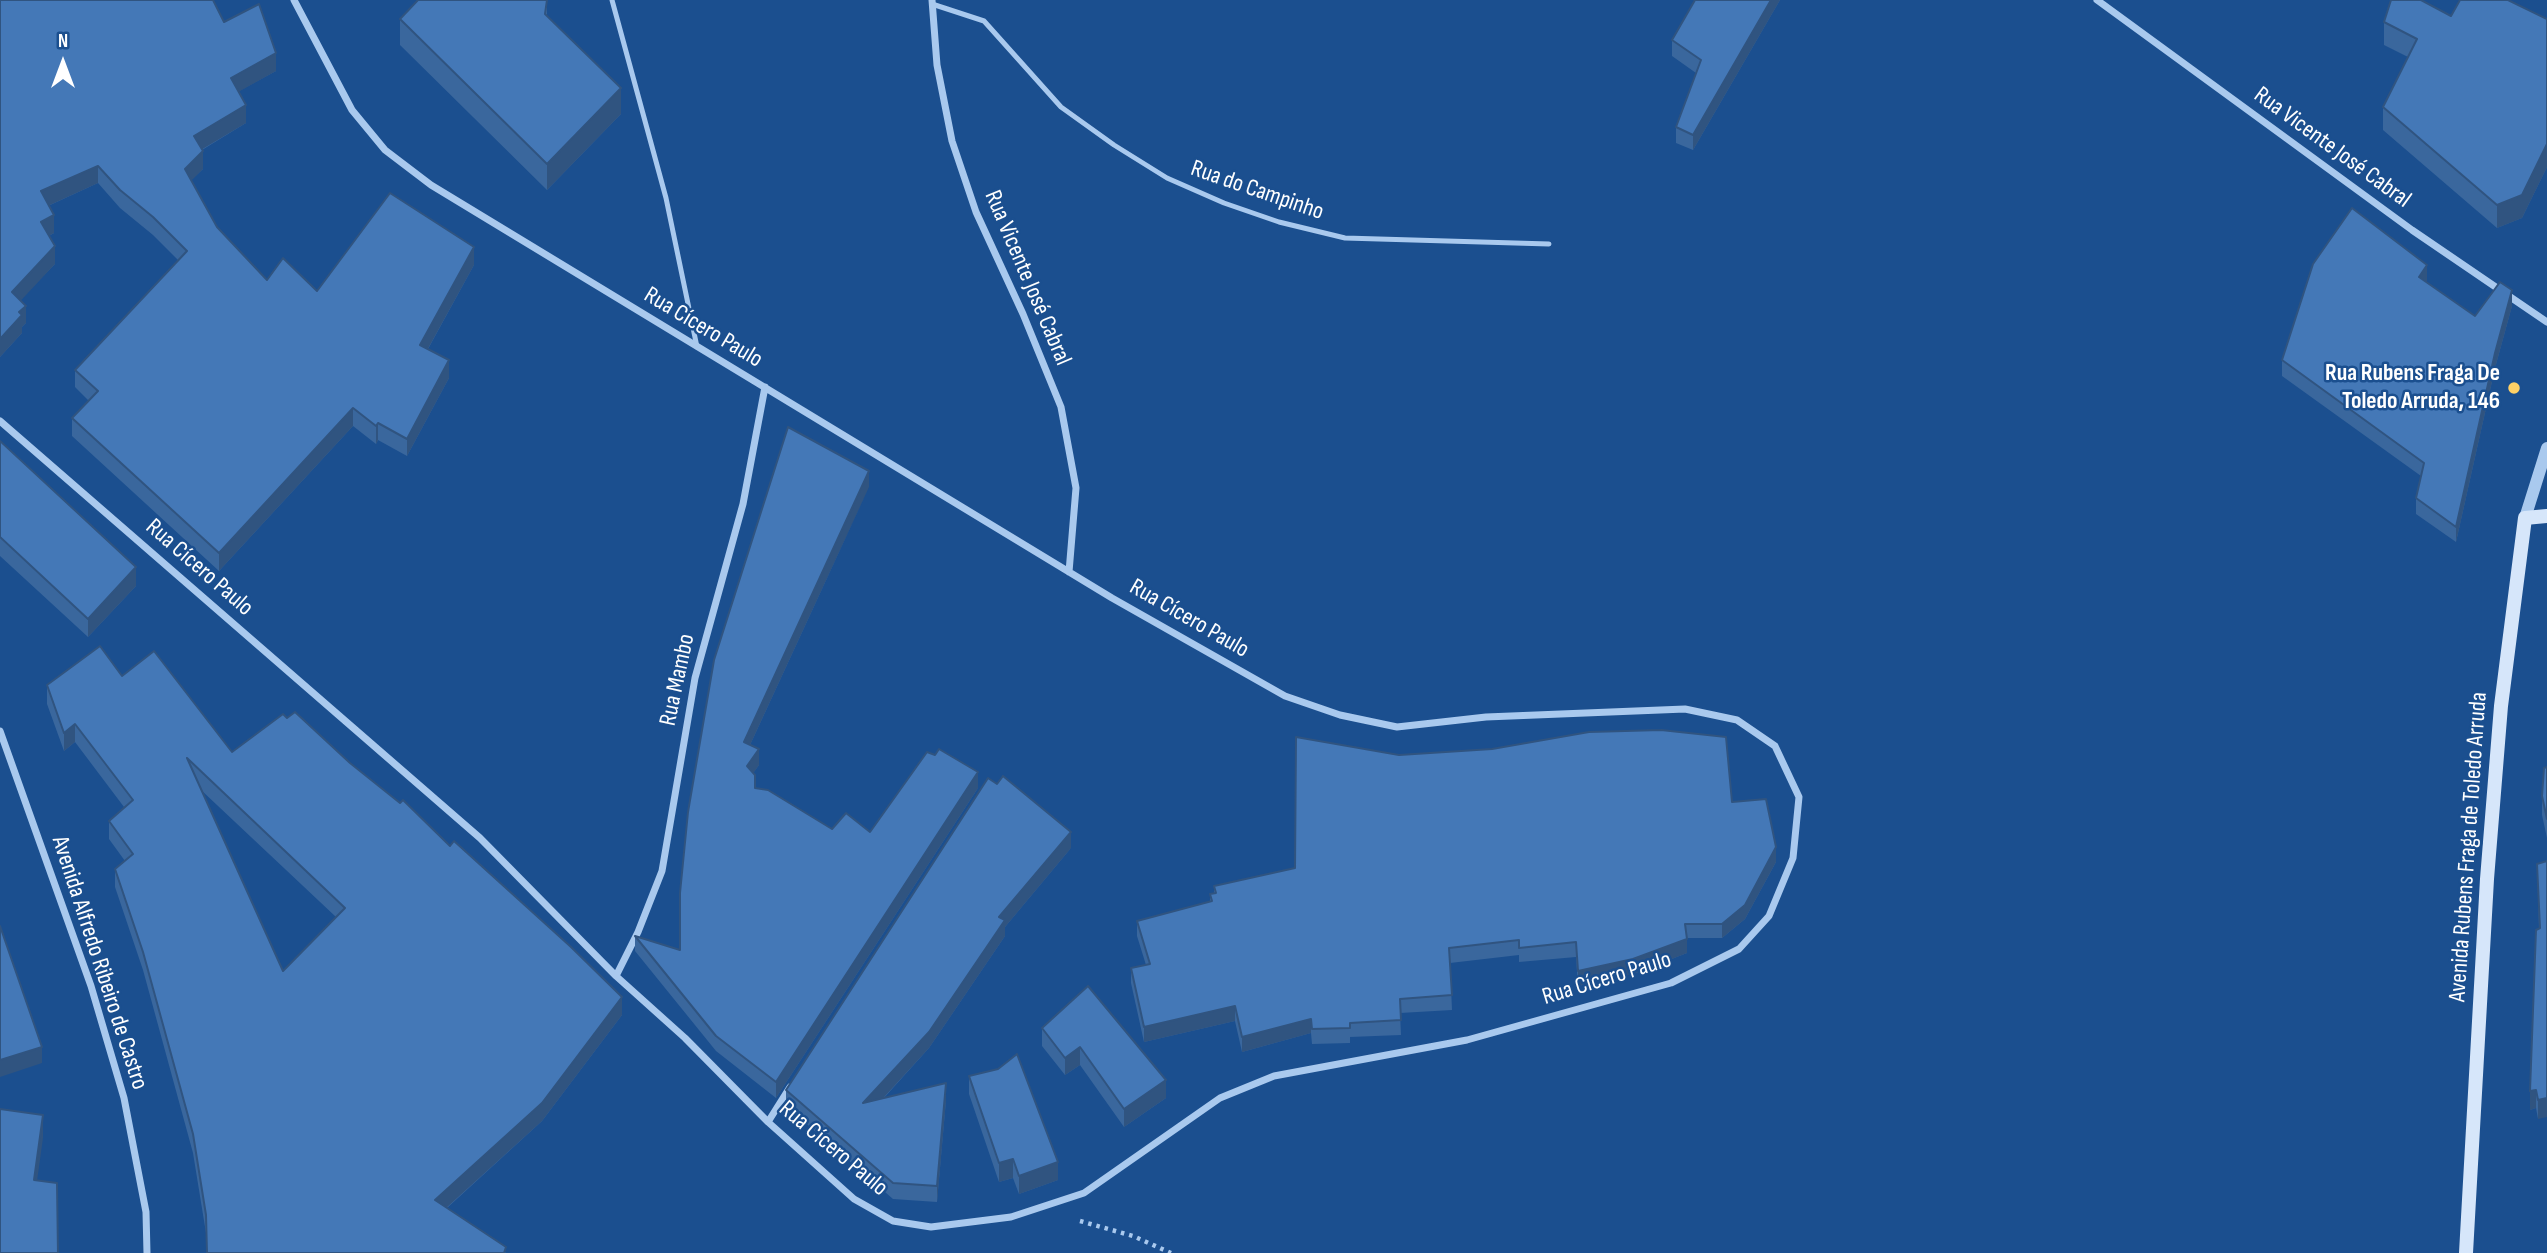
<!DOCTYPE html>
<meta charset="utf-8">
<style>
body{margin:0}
#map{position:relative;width:2547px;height:1253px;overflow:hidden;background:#1b4f8f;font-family:"Sofia Sans Condensed",sans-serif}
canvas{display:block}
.north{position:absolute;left:28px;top:28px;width:70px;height:70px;-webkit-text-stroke:5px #1b4f8f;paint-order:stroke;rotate:0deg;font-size:19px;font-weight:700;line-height:28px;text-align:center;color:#fff}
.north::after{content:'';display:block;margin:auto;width:24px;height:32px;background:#fff;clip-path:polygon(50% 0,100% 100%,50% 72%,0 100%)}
</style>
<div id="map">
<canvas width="2547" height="1253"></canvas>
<div class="north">N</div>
</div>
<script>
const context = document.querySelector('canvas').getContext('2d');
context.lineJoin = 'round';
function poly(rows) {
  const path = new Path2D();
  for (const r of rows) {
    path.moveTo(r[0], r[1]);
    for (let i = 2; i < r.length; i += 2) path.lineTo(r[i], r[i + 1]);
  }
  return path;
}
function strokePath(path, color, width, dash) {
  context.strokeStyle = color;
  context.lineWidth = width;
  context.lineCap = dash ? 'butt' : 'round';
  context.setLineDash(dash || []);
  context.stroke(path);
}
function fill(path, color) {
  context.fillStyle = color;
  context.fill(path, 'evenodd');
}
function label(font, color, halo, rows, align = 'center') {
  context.font = font + ' "Sofia Sans Condensed",sans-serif';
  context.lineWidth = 5;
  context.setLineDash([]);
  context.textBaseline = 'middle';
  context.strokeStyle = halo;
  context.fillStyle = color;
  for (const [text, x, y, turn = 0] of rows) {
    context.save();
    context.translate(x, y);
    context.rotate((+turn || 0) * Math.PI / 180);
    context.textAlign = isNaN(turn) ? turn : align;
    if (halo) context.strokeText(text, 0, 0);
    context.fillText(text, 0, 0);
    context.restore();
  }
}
strokePath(poly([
 [1080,1221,1133,1236,1171,1253]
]), '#a9c9ee', 4.5, [3.5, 5]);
strokePath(poly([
 [612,0,666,198,697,347],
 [932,4,984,21,1061,107,1114,145,1167,178,1224,203,1279,222,1345,238,1549,244]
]), '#a9c9ee', 5);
strokePath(poly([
 [932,0,937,65,952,141,976,212,1023,314,1061,407,1076,488,1069,572],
 [2097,0,2412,230,2547,322],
 [0,421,480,838,616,976,685,1038,768,1122,854,1199,893,1221,931,1227,1011,1217,1084,1193,1220,1098,1274,1076,1467,1040,1671,983,1739,949,1769,916,1793,858,1799,797,1775,746,1737,720,1685,709,1486,717,1397,727,1340,715,1285,696,1112,598,431,185,385,150,352,110,294,0],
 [0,731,91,986,124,1098,146,1212,147,1253],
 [616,976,638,932,662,871,695,678,743,504,765,387],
 [768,1122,790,1087]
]), '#a9c9ee', 7);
strokePath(poly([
 [2525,518,2547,448]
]), '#a9c9ee', 12);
strokePath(poly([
 [2466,1253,2487,879,2501,706,2525,518,2547,516]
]), '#d6e6fa', 14);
fill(poly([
 [0,0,224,22,276,71,239,91,246,123,202,150,203,169,191,180,217,227,267,280,317,291,474,265,428,349,449,378,407,456,378,440,376,444,353,426,219,571,72,436,72,418,89,401,75,387,75,370,178,260,153,235,120,208,98,183,48,206,54,233,49,236,55,264,20,300,26,323,22,327,22,333,0,357],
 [547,0,547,16,621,114,547,190,400,45,400,19],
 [1695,0,1780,0,1693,150,1676,143,1676,127,1696,73,1672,56,1672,40],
 [2451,16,2547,19,2547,167,2522,218,2497,228,2383,130,2383,107,2408,57,2384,45,2384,22],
 [2427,281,2426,282,2475,316,2512,306,2495,368,2456,542,2416,514,2416,498,2421,476,2282,376,2282,360],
 [0,441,136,586,88,637,0,556],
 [869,487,750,745,759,765,753,773,755,788,832,829,870,832,978,788,776,1098,716,1051,635,951,635,936,680,950,680,893],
 [122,676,232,752,622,1015,542,1121,447,1208,506,1253,207,1253,206,1233,193,1153,143,970,115,887,115,869,125,861,109,839,109,821,124,807,75,742,64,751,47,704,47,685],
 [201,790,336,917,283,971],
 [1399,755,1732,802,1776,862,1745,919,1722,938,1687,938,1687,953,1633,974,1578,986,1576,957,1519,962,1519,955,1450,963,1452,1010,1400,1013,1401,1035,1350,1037,1350,1043,1312,1044,1311,1033,1242,1052,1235,1021,1144,1042,1131,983,1131,968,1146,965,1137,936,1137,921,1210,902,1210,894,1214,893,1214,886,1295,868],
 [2547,767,2547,838,2542,815,2542,796],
 [1071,848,1005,927,1005,936,929,1048,883,1099,946,1100,937,1202,893,1199,786,1106,786,1090],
 [2547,861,2538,1119,2536,1108,2530,1110,2539,929,2537,864],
 [1088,986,1166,1098,1124,1127,1080,1065,1065,1075,1042,1046,1042,1028],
 [998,1069,1058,1180,1019,1194,1013,1178,999,1182,969,1094,969,1076]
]), '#3a679d');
fill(poly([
 [1771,0,1780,0,1693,150,1693,135],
 [276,53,276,71,231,96,231,78],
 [621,88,621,114,547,190,547,164],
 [246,105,246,123,194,154,194,136],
 [2547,144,2547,167,2522,218,2497,228,2497,205],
 [203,151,203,169,185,187,185,169],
 [98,166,98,183,41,209,41,191],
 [54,215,54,233,41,240,41,222],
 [55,246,55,264,12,310,12,292],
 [474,247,474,265,420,363,420,345],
 [2427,265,2427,281,2419,292,2419,277],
 [2512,290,2512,306,2495,368,2456,542,2456,527,2495,353],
 [26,306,26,323,22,327,22,333,0,357,0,339,19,312],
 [449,360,449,378,407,456,407,439],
 [353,408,353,426,219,571,219,553],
 [378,423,378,440,376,444,376,426],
 [869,471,869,487,744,758,744,742],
 [136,567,136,586,88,637,88,619],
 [75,724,75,742,64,751,64,733],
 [759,749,759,765,747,782,747,766],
 [978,772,978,788,776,1098,776,1082],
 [1071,832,1071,848,1005,927,1005,936,929,1048,863,1120,863,1103,999,917],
 [1776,847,1776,862,1745,919,1722,938,1722,924],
 [1687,939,1687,953,1633,974,1578,986,1578,971],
 [622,997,622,1015,542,1121,435,1218,435,1200],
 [1235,1006,1235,1021,1144,1042,1144,1027],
 [1311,1019,1311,1033,1242,1052,1242,1037],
 [42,1047,42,1063,0,1077,0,1060],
 [1080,1047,1080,1065,1065,1075,1065,1058],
 [1166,1080,1166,1098,1124,1127,1124,1109],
 [946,1083,946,1100,937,1202,937,1186],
 [2536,1090,2536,1108,2530,1110,2530,1091],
 [2547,1098,2547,1117,2538,1119,2538,1100],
 [43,1115,43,1138,34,1203,34,1180],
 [1013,1159,1013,1178,999,1182,999,1163],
 [1058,1162,1058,1180,1019,1194,1019,1176]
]), '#305480');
const building = poly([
 [0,0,213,0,224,22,259,4,276,53,231,78,246,105,194,136,203,151,185,169,217,227,267,280,283,258,317,291,390,193,474,247,420,345,449,360,407,439,378,423,376,426,353,408,219,553,72,418,98,391,75,370,187,251,153,217,120,190,98,166,41,191,54,215,41,222,55,246,12,292,26,306,19,312,22,315,0,339,0,0],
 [418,0,547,0,545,14,621,88,547,164,400,19,418,0],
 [1695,0,1771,0,1693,135,1676,127,1701,60,1672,40,1695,0],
 [2391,0,2421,0,2451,16,2460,0,2508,0,2547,19,2547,144,2522,195,2497,205,2383,107,2417,39,2384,22,2391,0],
 [2352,208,2427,265,2419,277,2475,316,2500,282,2512,290,2495,353,2456,527,2416,498,2424,463,2282,360,2313,264,2352,208],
 [788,427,869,471,744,742,759,749,747,766,755,775,755,788,768,790,832,829,846,813,870,832,927,752,935,755,939,749,978,772,776,1082,716,1036,635,936,680,950,680,893,688,812,714,660,788,427],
 [0,441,136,567,88,619,0,537,0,441],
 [100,646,122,676,154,651,232,752,283,714,287,718,295,712,350,763,400,803,403,800,450,846,454,841,571,947,622,997,542,1103,435,1200,506,1247,504,1253,207,1253,206,1215,193,1134,143,952,115,869,133,854,109,821,133,800,75,724,64,733,47,685,100,646],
 [187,758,345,908,283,971,187,758],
 [1661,730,1726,737,1732,802,1766,799,1776,847,1745,905,1722,924,1685,924,1687,939,1633,959,1578,971,1576,942,1519,948,1519,940,1449,948,1452,995,1400,999,1401,1020,1350,1023,1350,1028,1312,1029,1311,1019,1242,1037,1235,1006,1144,1027,1131,968,1150,964,1137,921,1212,901,1210,894,1216,893,1214,886,1295,868,1296,737,1399,755,1492,749,1589,732,1661,730],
 [2547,767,2547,819,2542,796,2544,768,2547,767],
 [1003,776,1071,832,999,917,1005,920,929,1032,863,1103,946,1083,937,1186,893,1183,786,1090,988,778,997,784,1003,776],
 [2547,861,2547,1098,2538,1100,2536,1090,2530,1091,2536,930,2540,928,2537,864,2547,861],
 [0,926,42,1047,0,1060,0,926],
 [1088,986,1166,1080,1124,1109,1080,1047,1065,1058,1042,1028,1088,986],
 [1017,1054,1058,1162,1019,1176,1013,1159,999,1163,969,1076,998,1069,1017,1054],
 [0,1109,43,1115,34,1180,57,1183,58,1253,0,1253,0,1109]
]);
fill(building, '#4478b7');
strokePath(building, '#305480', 2);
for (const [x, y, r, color] of [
 [2514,388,7,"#ffd166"]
]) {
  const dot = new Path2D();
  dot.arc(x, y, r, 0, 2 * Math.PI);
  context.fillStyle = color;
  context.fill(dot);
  strokePath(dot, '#1b4f8f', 2.5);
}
label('24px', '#fff', '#1b4f8f', [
 ["Rua Vicente José Cabral",2332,148,36],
 ["Rua do Campinho",1257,191,19],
 ["Rua Vicente José Cabral",1027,278,67],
 ["Rua Cícero Paulo",703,328,31],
 ["Rua Cícero Paulo",199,568,41],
 ["Rua Cícero Paulo",1189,619,30],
 ["Rua Mambo",678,680,-78],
 ["Avenida Rubens Fraga de Toledo Arruda",2469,847,-86],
 ["Avenida Alfredo Ribeiro de Castro",99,963,72],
 ["Rua Cícero Paulo",1607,979,-17],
 ["Rua Cícero Paulo",833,1149,40]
]);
label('bold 24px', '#fff', '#1b4f8f', [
 ["Rua Rubens Fraga De",2500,374],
 ["Toledo Arruda, 146",2500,402]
], 'right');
</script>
